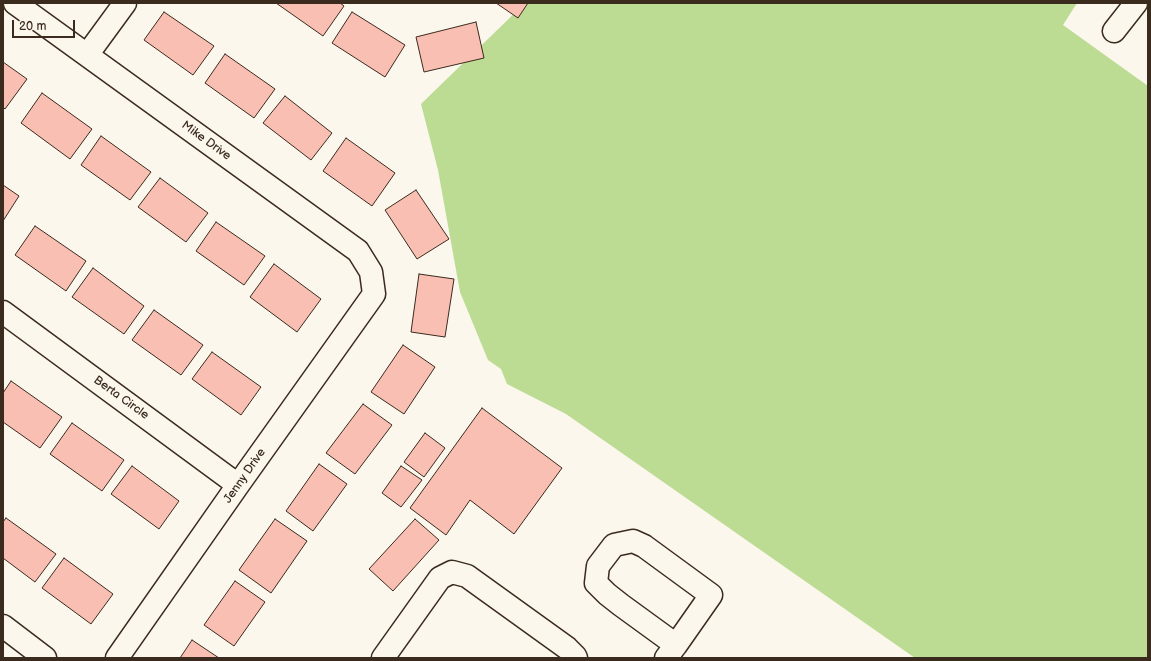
<!DOCTYPE html>
<style>
body{margin:0}
#map{position:relative;width:1151px;height:661px;overflow:hidden;background:#fbf7ec;font-family:"Balsamiq Sans",sans-serif}
canvas{display:block}
.frame{position:absolute;inset:0;border:4px solid #3b2a1e;pointer-events:none}
.scale{position:absolute;left:12px;top:20px;width:63px;height:18px;box-sizing:border-box;border:2px solid #3b2a1e;border-top:0;padding-left:5px;font-size:12px;line-height:14px;white-space:nowrap;color:#3b2a1e;-webkit-text-stroke:3px #fbf7ec;paint-order:stroke}
</style>
<div id="map">
<canvas width="1151" height="661"></canvas>
<div class="frame"></div>
<div class="scale">20 m</div>
</div>
<script>
const context = document.querySelector('canvas').getContext('2d');
context.lineJoin = 'round';
function fill(path, color) {
  context.fillStyle = color;
  context.fill(path, 'evenodd');
}
function poly(rows) {
  const path = new Path2D();
  for (const r of rows) {
    path.moveTo(r[0], r[1]);
    for (let i = 2; i < r.length; i += 2) path.lineTo(r[i], r[i + 1]);
  }
  return path;
}
function strokePath(path, color, width, dash) {
  context.strokeStyle = color;
  context.lineWidth = width;
  context.lineCap = dash ? 'butt' : 'round';
  context.setLineDash(dash || []);
  context.stroke(path);
}
function label(font, color, halo, rows, align = 'center') {
  context.font = font + ' "Balsamiq Sans",sans-serif';
  context.lineWidth = 3;
  context.setLineDash([]);
  context.textBaseline = 'middle';
  context.strokeStyle = halo;
  context.fillStyle = color;
  for (const [text, x, y, turn = 0] of rows) {
    context.save();
    context.translate(x, y);
    context.rotate((+turn || 0) * Math.PI / 180);
    context.textAlign = isNaN(turn) ? turn : align;
    if (halo) context.strokeText(text, 0, 0);
    context.fillText(text, 0, 0);
    context.restore();
  }
}
fill(poly([
 [525,3,1077,3,1063,25,1148,86,1148,658,915,658,566,414,507,384,501,369,488,360,460,292,438,170,421,104]
]), '#bcdb93');
const building = poly([
 [276,3,340,3,344,6,323,36,276,3],
 [496,3,528,3,518,18,496,3],
 [164,12,214,46,193,75,144,40,164,12],
 [352,12,405,45,385,77,332,43,352,12],
 [476,22,484,58,424,72,416,37,476,22],
 [225,54,275,89,254,118,205,83,225,54],
 [3,62,27,79,5,109,3,107,3,62],
 [42,93,92,129,70,159,21,123,42,93],
 [285,96,332,133,311,160,263,123,285,96],
 [101,136,151,172,130,200,81,165,101,136],
 [346,138,395,173,372,206,323,171,346,138],
 [160,178,208,213,186,242,138,207,160,178],
 [3,185,19,196,3,221,3,185],
 [416,190,449,239,417,259,385,210,416,190],
 [216,222,265,256,244,285,196,251,216,222],
 [35,226,86,261,66,291,15,255,35,226],
 [274,264,321,299,297,332,250,297,274,264],
 [93,268,144,306,124,334,72,297,93,268],
 [419,274,454,279,445,337,411,332,419,274],
 [154,310,203,345,181,375,132,340,154,310],
 [403,345,435,367,404,414,371,392,403,345],
 [212,352,261,387,241,415,192,379,212,352],
 [11,381,62,417,40,448,3,422,3,393,11,381],
 [363,404,392,425,355,474,326,453,363,404],
 [482,408,562,468,514,534,470,500,446,535,410,508,482,408],
 [72,423,124,460,102,491,50,454,72,423],
 [425,433,445,448,424,477,404,462,425,433],
 [319,464,347,484,313,531,286,511,319,464],
 [132,466,179,501,159,529,111,494,132,466],
 [401,466,422,480,401,507,382,493,401,466],
 [6,518,56,554,35,582,3,558,3,522,6,518],
 [275,519,307,541,271,593,239,570,275,519],
 [415,519,439,540,393,591,369,569,415,519],
 [64,558,113,594,91,624,42,588,64,558],
 [235,581,265,602,234,646,204,625,235,581],
 [192,640,219,658,180,658,192,640]
]);
fill(building, '#f9bfb2');
strokePath(building, '#3b2a1e', 1);
const minor = poly([
 [15,3,358,251,371,272,374,294,238,485,117,658],
 [1114,31,1136,3],
 [87,55,125,3],
 [3,312,238,485],
 [3,626,45,658],
 [383,658,440,578,452,572,467,576,567,648,575,656,576,658],
 [666,658,676,645,711,595,644,546,633,541,614,545,598,566,596,583,607,594,621,605,676,645]
]);
strokePath(minor, '#3b2a1e', 25);
strokePath(minor, '#fbf7ec', 22);
label('12px', '#3b2a1e', '#fbf7ec', [
 ["Mike Drive",206,141,36],
 ["Berta Circle",121,398,36],
 ["Jenny Drive",245,476,-55]
]);
</script>
